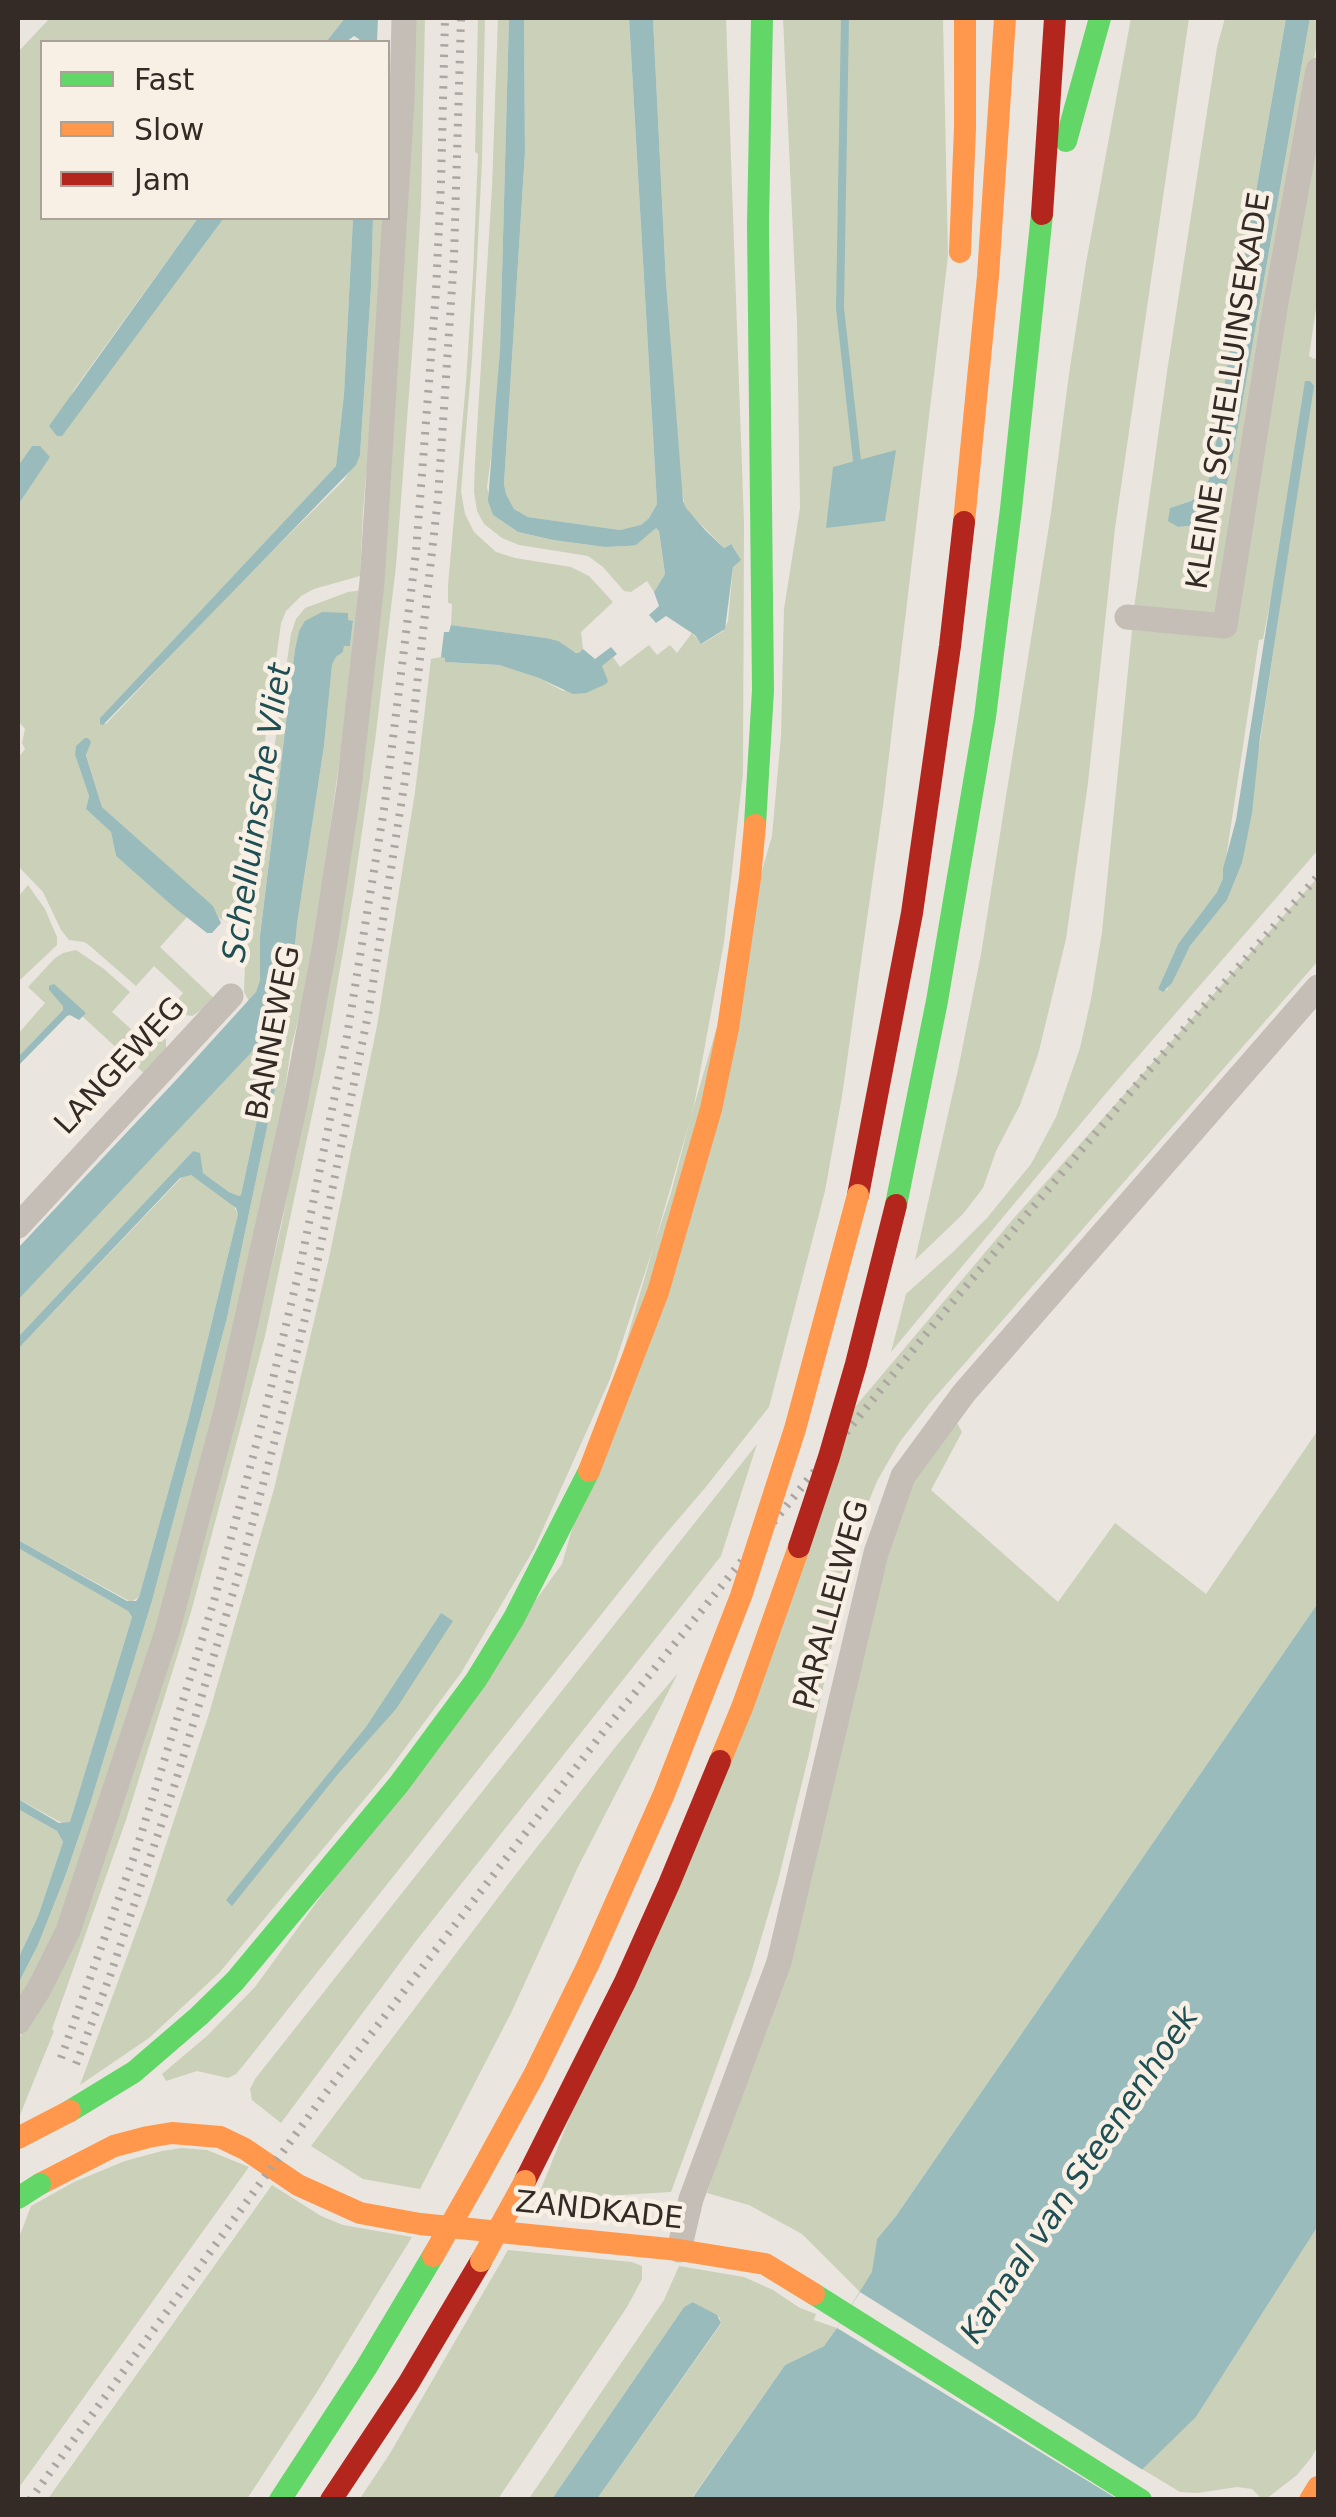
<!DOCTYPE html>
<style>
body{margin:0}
#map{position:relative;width:1336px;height:2517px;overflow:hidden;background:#ebe5df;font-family:"DejaVu Sans",sans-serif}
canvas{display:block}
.frame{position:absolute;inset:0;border:20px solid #342b26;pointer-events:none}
.legend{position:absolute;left:40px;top:40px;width:350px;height:180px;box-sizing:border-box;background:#f9f0e5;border:2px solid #aaa199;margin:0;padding:12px 18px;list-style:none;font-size:30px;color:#342b26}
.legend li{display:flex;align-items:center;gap:20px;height:50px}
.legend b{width:50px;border:2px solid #aaa199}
</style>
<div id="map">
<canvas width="1336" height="2517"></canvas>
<div class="frame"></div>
<ul class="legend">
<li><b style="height:12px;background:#63d668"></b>Fast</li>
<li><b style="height:12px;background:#ff974d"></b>Slow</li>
<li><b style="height:12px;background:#b3261e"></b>Jam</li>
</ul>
</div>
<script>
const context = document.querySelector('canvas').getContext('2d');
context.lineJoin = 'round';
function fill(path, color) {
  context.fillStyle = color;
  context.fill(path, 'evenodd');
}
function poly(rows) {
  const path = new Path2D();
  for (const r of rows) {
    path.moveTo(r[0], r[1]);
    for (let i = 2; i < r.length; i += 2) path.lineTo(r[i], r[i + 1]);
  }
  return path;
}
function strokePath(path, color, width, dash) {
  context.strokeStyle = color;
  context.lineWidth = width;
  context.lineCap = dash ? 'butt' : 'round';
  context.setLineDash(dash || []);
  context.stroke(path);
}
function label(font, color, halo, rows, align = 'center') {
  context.font = font + ' "DejaVu Sans",sans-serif';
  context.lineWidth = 9;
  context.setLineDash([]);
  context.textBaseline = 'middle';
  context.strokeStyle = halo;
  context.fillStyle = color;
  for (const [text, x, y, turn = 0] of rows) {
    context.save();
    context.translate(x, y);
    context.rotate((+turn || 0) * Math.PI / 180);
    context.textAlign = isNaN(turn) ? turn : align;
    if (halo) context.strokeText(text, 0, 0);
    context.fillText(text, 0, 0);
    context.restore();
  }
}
fill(poly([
 [50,18,345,18,326,42,42,42,42,218,198,218,73,391,62,435,224,218,353,218,344,394,336,466,100,718,106,724,226,597,344,480,360,455,371,288,373,218,387,218,372,447,366,475,363,511,360,576,314,589,301,596,286,611,281,623,254,822,236,926,219,918,212,906,102,807,86,754,87,749,75,755,89,796,86,809,111,832,116,856,187,917,160,947,217,1001,192,1016,180,1014,171,1008,183,993,154,966,136,986,90,946,84,942,69,940,61,930,43,892,18,866,18,758,25,749,22,743,25,729,18,721,18,505,49,457,32,446,18,466,18,52],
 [414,18,425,18,421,204,414,327,396,566,375,741,353,894,326,1049,265,1336,191,1612,126,1820,52,2029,54,2031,18,2120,18,2039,32,2021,255,1335,281,1227,316,1047],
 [478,18,485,18,482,161,472,359,461,491,465,514,474,532,496,552,515,558,571,567,589,576,613,602,581,632,583,649,579,654,546,638,451,625,452,604,448,603,448,585,466,382,473,274,478,154,475,152],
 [498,18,509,18,500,349,495,428,487,487,493,515,518,532,553,540,605,547,627,546,644,538,655,527,659,531,665,574,654,592,647,581,631,592,624,591,603,567,588,556,519,545,502,538,484,524,477,511,474,492,475,462,492,187],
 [524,18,629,18,657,504,649,518,640,526,620,530,528,517,514,509,506,494,504,484,525,152],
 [653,18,726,18,744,523,743,773,724,942,694,1105,671,1193,610,1379,534,1549,461,1673,388,1771,219,1973,149,2038,80,2085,146,1905,208,1717,274,1489,329,1258,377,1026,415,792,431,659,441,657,445,657,446,662,499,665,539,678,563,691,608,681,601,666,613,657,620,667,649,645,657,655,670,645,677,653,692,633,702,644,723,631,728,621,733,567,730,544,724,548,685,508,681,486,666,282],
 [783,18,943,18,948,256,883,806,842,1096,825,1191,769,1407,705,1488,658,1543,242,2067,236,2074,228,2078,197,2071,166,2081,162,2074,207,2036,255,1987,562,1564,772,836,781,736,784,609,800,508,797,321],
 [1131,18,1189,18,1115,528,1088,783,1066,939,1038,1055,1020,1105,996,1151,983,1188,963,1214,915,1260,958,1070,981,954,1051,513,1069,374,1086,263],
 [1225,18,1286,18,1235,313,1212,470,1206,487,1199,495,1191,501,1170,508,1178,527,1189,526,1208,517,1214,511,1223,496,1230,473,1310,18,1318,18,1318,37,1268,316,1223,603,1212,616,1134,608,1168,365,1217,47],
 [1318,103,1318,295,1309,356,1314,359,1318,357,1318,850,1107,1092,891,1352,906,1294,954,1251,987,1218,1031,1164,1056,1117,1080,1048,1091,999,1102,932,1132,630,1230,637],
 [1313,383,1242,863,1227,900,1190,946,1167,990,1158,989,1178,944,1217,892,1223,878,1259,640,1263,639],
 [363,590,310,973,291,1048,284,1096,288,1104,243,1305,157,1626,63,1919,18,2006,18,1984,38,1945,66,1874,91,1801,152,1601,227,1318,277,1080,276,1074,266,1079,241,1195,239,1196,229,1192,203,1173,193,1151,18,1337,18,1300,284,1018,290,1000,297,924,324,746,332,665,336,657,343,652,344,646,350,646,353,622,299,631,295,649,260,936,260,980,256,992,249,1001,244,992,245,965,255,879,291,634,296,619,305,608,348,592],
 [1318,877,1318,961,929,1404,899,1443,877,1481,861,1521,845,1583,809,1754,778,1881,751,1973,671,2192,587,2197,539,2194,855,1407,1014,1218],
 [28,885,45,909,57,937,57,945,20,980,18,978,18,897],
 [76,950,104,969,130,992,112,1012,142,1039,155,1025,161,1032,166,1040,166,1054,148,1077,82,1016,85,1013,49,990,64,1006,63,1010,18,1057,18,1034,45,1003,28,987,55,958,63,953],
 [184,1175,191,1175,233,1205,238,1214,188,1420,139,1597,131,1602,18,1540,18,1349],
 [955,1419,962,1432,931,1490,1058,1602,1115,1523,1206,1594,1318,1430,1318,1603,896,2216,877,2239,873,2272,860,2292,802,2234,749,2205,707,2193,727,2131,880,1563,903,1495],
 [757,1444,721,1556,416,1941,281,2123,252,2100,250,2089,255,2079],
 [18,1548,128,1611,132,1617,70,1823,64,1824,18,1799],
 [678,1673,578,1867,511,2013,420,2189,363,2179,311,2146,512,1879,617,1745],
 [18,1809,57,1831,63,1842,38,1916,18,1959],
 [182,2148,207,2150,249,2167,18,2489,18,2240,31,2206,74,2182,125,2161,162,2151],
 [272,2185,321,2216,343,2225,412,2237,317,2392,247,2499,47,2500],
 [1318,2226,1318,2446,1311,2458,1297,2475,1266,2499,1262,2499,1252,2489,1237,2487,1198,2493,1180,2492,1142,2469,1196,2417],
 [508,2250,632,2262,642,2266,642,2279,627,2307,498,2499,359,2500,389,2455],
 [679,2266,744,2277,773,2290,800,2308,816,2314,814,2320,837,2328,824,2346,785,2365,691,2499,597,2499,721,2324,720,2318,694,2302,684,2307,552,2499,528,2500,664,2300]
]), '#cbd0b8');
fill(poly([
 [345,18,378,18,377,42,360,42,359,39,354,36,346,42,326,42],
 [509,18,524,18,525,152,504,484,506,494,514,509,528,517,620,530,641,525,649,518,657,504,629,18,653,18,666,282,683,501,686,508,706,531,724,548,731,544,741,560,733,567,725,629,701,644,695,635,666,616,656,623,649,615,659,606,654,592,665,574,659,531,656,528,636,545,627,546,605,547,553,540,518,532,493,515,488,501,500,349],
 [1286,18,1310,18,1230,473,1223,496,1214,511,1208,517,1189,526,1178,527,1168,521,1170,508,1191,501,1199,495,1206,487,1212,470,1235,313],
 [198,218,224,218,62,436,57,436,49,426],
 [353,218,373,218,371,288,360,455,356,465,103,725,100,724,100,718,336,466,344,394],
 [1305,381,1310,381,1314,386,1260,738,1252,813,1242,863,1227,900,1190,946,1172,983,1163,992,1158,989,1178,944,1217,892,1223,878,1223,869,1236,820],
 [32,446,40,446,50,457,18,505,18,466],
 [896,450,885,521,826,528,833,467],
 [322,612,348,613,348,620,353,621,350,646,344,646,343,652,336,657,332,665,324,746,297,924,290,1000,284,1018,18,1300,18,1248,177,1079,256,992,260,980,260,936,295,649,299,631,305,621],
 [451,625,546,638,558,641,576,653,579,653,583,649,595,659,611,647,617,654,602,666,608,681,606,684,586,693,573,694,539,678,499,665,445,662,445,658,441,657,444,632,449,632],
 [85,738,88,738,91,742,86,755,102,807,213,906,221,923,212,933,207,933,175,908,116,856,111,832,86,809,89,796,75,755,76,746],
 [54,984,86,1013,79,1020,70,1015,67,1016,18,1066,18,1057,63,1010,63,1006,49,990,49,986],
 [271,1073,276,1074,277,1080,227,1318,152,1601,91,1801,66,1874,38,1945,18,1984,18,1959,38,1916,63,1842,57,1831,18,1809,18,1799,59,1823,70,1822,132,1617,128,1611,18,1548,18,1540,127,1601,136,1601,139,1597,188,1420,238,1214,236,1208,191,1175,180,1178,18,1349,18,1337,193,1151,200,1153,203,1173,229,1192,239,1196,241,1195,266,1078],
 [1318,1603,1318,2226,1196,2417,1112,2499,691,2500,785,2365,824,2346,837,2328,872,2272,877,2239,896,2216],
 [441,1613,453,1621,396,1709,338,1774,232,1906,226,1900,366,1727],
 [693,2302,717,2315,721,2323,597,2499,552,2499,684,2307]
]), '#9abbbc');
fill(poly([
 [860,2292,1146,2472,1119,2500,837,2328]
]), '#ebe5df');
strokePath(poly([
 [845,18,840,308,857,461]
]), '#9abbbc', 8);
strokePath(poly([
 [1127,617,1225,626,1275,308,1318,70],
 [18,1226,231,996],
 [18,2022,39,1989,68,1931,167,1632,227,1407,295,1104,325,945,349,787,372,582,402,101,404,18],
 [679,2250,691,2199,779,1962,876,1553,903,1476,964,1393,1318,987]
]), '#c4beb7', 25);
strokePath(poly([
 [1066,141,1100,18],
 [755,825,763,690,758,224,762,18],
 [896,1205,937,1001,985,717,1011,509,1042,214],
 [70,2111,134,2072,199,2016,235,1981,399,1784,476,1680,514,1618,589,1471],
 [814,2294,1141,2500],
 [280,2500,366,2368,433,2256]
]), '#63d668', 22);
strokePath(poly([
 [960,252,965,128,965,18],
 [964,522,988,276,1005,18],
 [589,1471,658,1292,711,1109,728,1028,750,878,755,825],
 [720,1761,743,1705,799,1547],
 [478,2177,534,2075,588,1965],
 [40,2184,114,2146,148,2137,172,2133,220,2137,245,2149,298,2185,360,2213,420,2224,679,2250,765,2264,814,2294],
 [1310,2500,1318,2487]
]), '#ff974d', 22);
strokePath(poly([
 [1042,214,1055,18],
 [858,1195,912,913,950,646,964,522],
 [525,2181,625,1982,669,1884,720,1761],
 [331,2500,408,2384,481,2261]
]), '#b3261e', 22);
strokePath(poly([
 [61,2058,135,1854,214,1601,265,1412,300,1267,347,1036,385,803,416,552,436,291,441,182,445,18],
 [76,2064,110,1976,174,1787,239,1573,279,1425,310,1298,368,1015,410,748,438,498,454,257,461,18],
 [30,2500,325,2094,604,1731,934,1324,1184,1029,1318,876]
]), '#aba6a2', 8, [2.5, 8]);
strokePath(poly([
 [18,2198,40,2184]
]), '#63d668', 22);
strokePath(poly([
 [588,1965,664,1794,741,1596,795,1429,858,1195],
 [18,2138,70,2111],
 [433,2256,478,2177],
 [481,2261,525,2181]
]), '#ff974d', 22);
strokePath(poly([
 [799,1547,829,1457,856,1364,896,1205]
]), '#b3261e', 22);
label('30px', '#342b26', '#f9f0e5', [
 ["KLEINE SCHELLUINSEKADE",1230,391,-81],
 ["BANNEWEG",275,1033,-79],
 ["LANGEWEG",121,1067,-47],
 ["PARALLELWEG",833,1605,-75],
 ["ZANDKADE",599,2212,6]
]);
label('italic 32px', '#1d4f55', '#f9f0e5', [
 ["Schelluinsche Vliet",259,813,-81],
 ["Kanaal van Steenenhoek",1081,2176,-56]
]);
</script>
